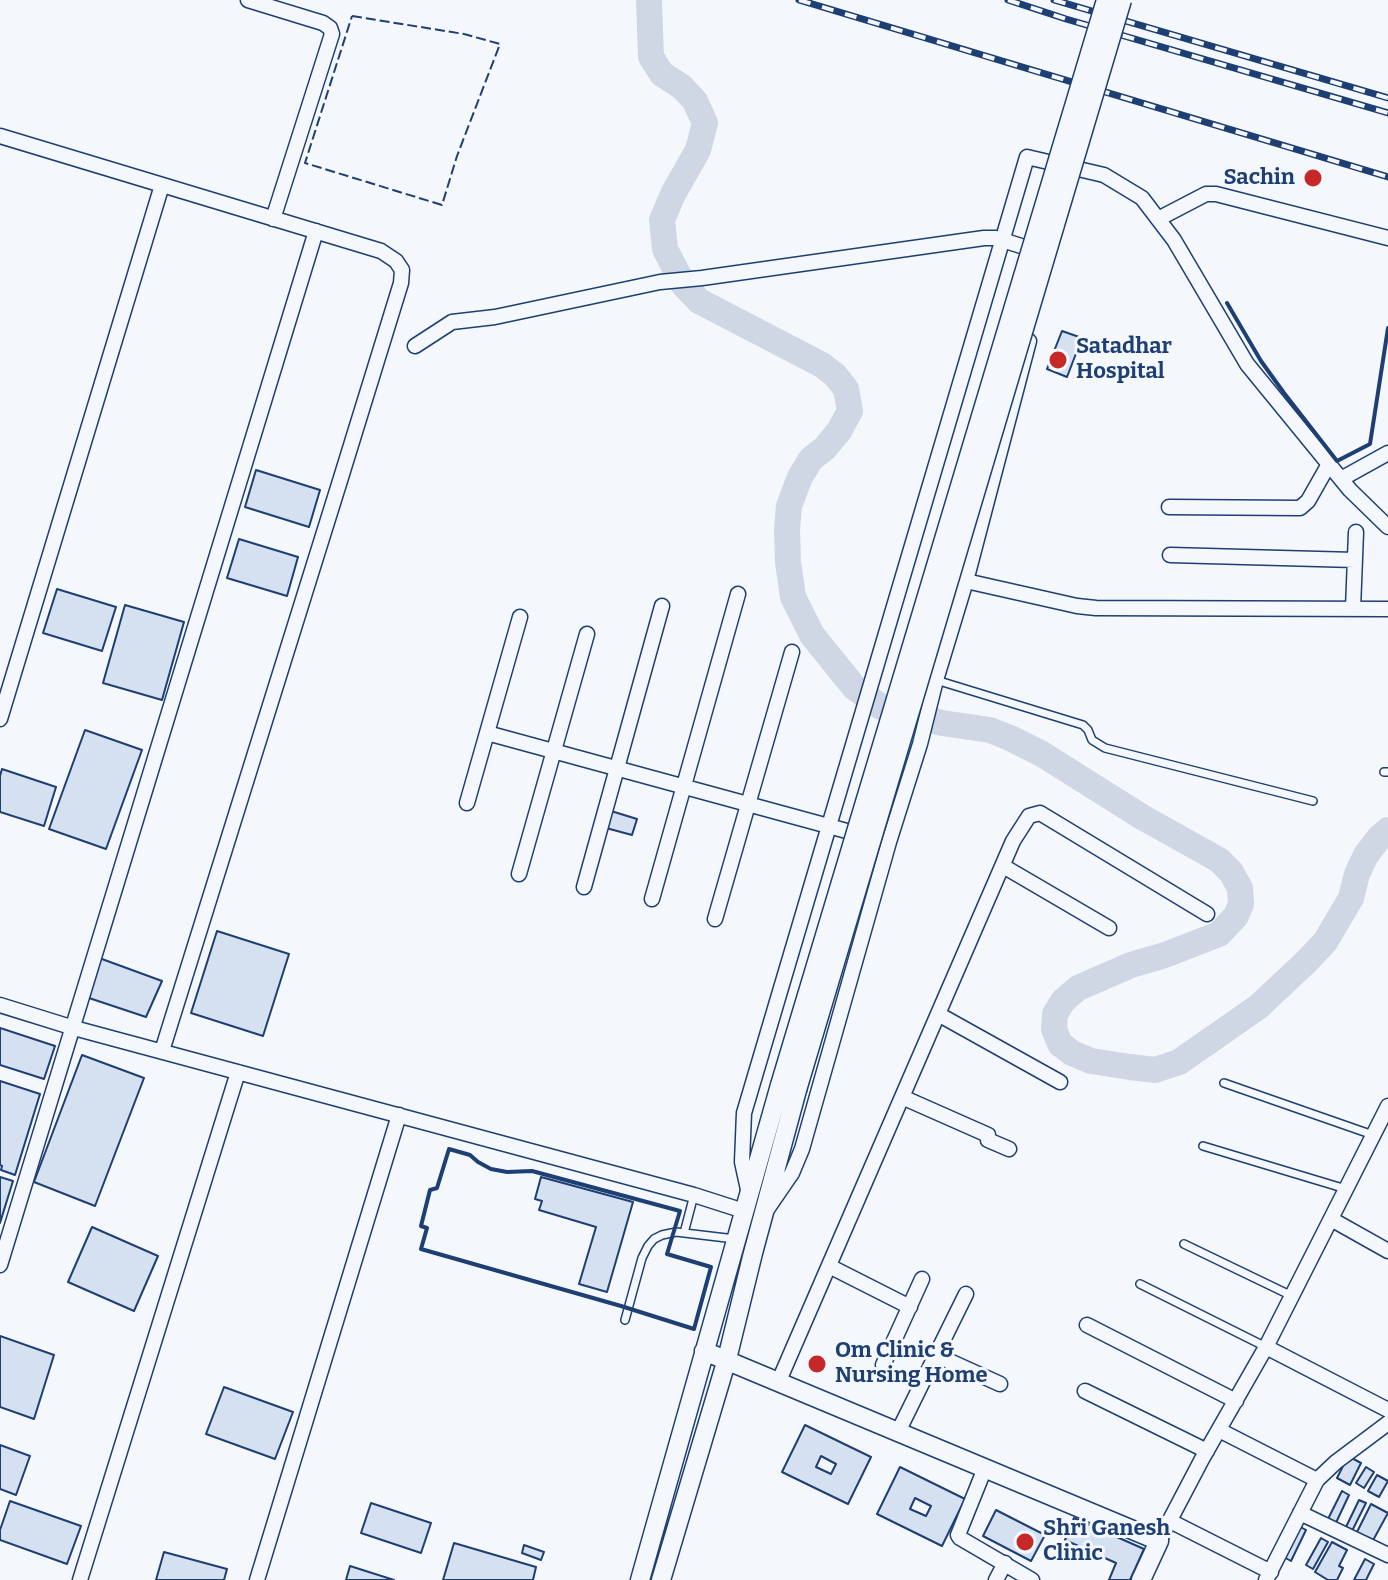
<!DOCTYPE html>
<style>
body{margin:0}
canvas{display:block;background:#f4f7fb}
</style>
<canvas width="1388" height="1580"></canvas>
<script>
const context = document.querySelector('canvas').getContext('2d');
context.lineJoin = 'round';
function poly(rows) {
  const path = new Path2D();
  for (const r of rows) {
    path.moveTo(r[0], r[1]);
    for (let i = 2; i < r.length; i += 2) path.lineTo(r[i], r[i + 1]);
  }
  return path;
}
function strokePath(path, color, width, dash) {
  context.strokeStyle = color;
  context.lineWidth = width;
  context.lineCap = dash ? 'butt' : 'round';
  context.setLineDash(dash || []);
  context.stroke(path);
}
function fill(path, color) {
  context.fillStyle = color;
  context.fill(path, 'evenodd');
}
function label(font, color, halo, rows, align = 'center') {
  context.font = font + ' Bitter,serif';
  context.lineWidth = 6;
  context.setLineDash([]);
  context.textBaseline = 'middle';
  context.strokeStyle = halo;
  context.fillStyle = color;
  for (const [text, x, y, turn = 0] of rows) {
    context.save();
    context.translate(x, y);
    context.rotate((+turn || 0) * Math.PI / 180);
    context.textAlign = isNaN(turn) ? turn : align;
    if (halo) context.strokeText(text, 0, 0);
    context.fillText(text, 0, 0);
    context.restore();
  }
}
strokePath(poly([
 [649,0,651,57,662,74,682,87,695,101,705,123,698,150,673,194,662,220,665,249,683,284,699,301,822,365,835,375,846,389,850,411,839,431,825,448,811,459,800,477,789,506,787,529,788,562,793,597,812,635,854,687,881,707,942,723,990,730,1010,738,1042,754,1142,817,1219,860,1231,872,1240,888,1241,904,1236,916,1219,934,1165,955,1131,965,1078,988,1063,1001,1055,1014,1054,1029,1060,1044,1072,1053,1091,1061,1130,1067,1155,1070,1179,1062,1258,1007,1305,963,1325,942,1351,898,1357,874,1366,855,1379,838,1388,830]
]), '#cfd7e4', 26);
const building = poly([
 [1062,331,1082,338,1067,377,1047,369,1062,331],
 [256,470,320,490,309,527,245,507,256,470],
 [239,539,298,557,287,596,227,578,239,539],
 [57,589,116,607,102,651,43,633,57,589],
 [125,605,184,622,162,700,103,683,125,605],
 [85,730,142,750,106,849,49,829,85,730],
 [2,769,56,787,44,826,0,812,0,776,2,769],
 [611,811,637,819,632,835,606,828,611,811],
 [217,931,289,954,263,1036,191,1013,217,931],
 [91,955,162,981,146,1017,80,995,91,955],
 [0,1028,55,1046,44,1079,0,1065,0,1028],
 [82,1055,144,1078,95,1206,34,1182,82,1055],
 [0,1081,40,1094,15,1175,1,1170,2,1166,0,1165,0,1081],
 [0,1177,13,1181,0,1223,0,1177],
 [541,1177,633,1202,607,1292,579,1284,596,1227,539,1210,542,1201,535,1199,541,1177],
 [92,1227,158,1256,134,1311,68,1282,92,1227],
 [0,1336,54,1355,34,1419,0,1407,0,1336],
 [224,1387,293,1412,275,1459,206,1434,224,1387],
 [805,1425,871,1457,848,1504,782,1472,805,1425],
 [821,1456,836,1464,831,1474,816,1467,821,1456],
 [0,1445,30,1456,16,1495,0,1489,0,1445],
 [1348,1456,1361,1463,1350,1485,1337,1478,1348,1456],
 [900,1467,965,1499,942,1546,877,1514,900,1467],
 [915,1498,931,1506,926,1516,910,1509,915,1498],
 [1366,1467,1374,1472,1364,1488,1356,1483,1366,1467],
 [1377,1475,1388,1481,1379,1497,1368,1491,1377,1475],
 [1342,1491,1349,1495,1334,1527,1326,1523,1342,1491],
 [1359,1500,1366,1503,1351,1533,1345,1529,1359,1500],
 [10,1501,81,1526,67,1564,0,1540,0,1530,10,1501],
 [371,1503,431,1523,421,1553,361,1533,371,1503],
 [1371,1504,1388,1513,1371,1544,1355,1536,1371,1504],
 [996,1510,1045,1535,1031,1561,983,1536,996,1510],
 [1074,1518,1144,1549,1130,1580,1109,1580,1116,1563,1065,1540,1074,1518],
 [1297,1525,1306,1530,1291,1561,1282,1556,1297,1525],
 [1321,1538,1328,1542,1313,1569,1306,1565,1321,1538],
 [1332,1542,1347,1550,1339,1566,1343,1568,1337,1580,1328,1580,1315,1572,1332,1542],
 [454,1543,536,1567,533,1580,443,1580,454,1543],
 [524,1545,544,1552,541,1560,522,1553,524,1545],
 [164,1552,227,1569,224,1580,156,1580,164,1552],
 [1365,1559,1374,1564,1366,1580,1354,1580,1365,1559],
 [350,1566,394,1580,346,1580,350,1566]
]);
fill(building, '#d5e0f0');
strokePath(building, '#1d3f73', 2);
const lane = poly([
 [936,680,1083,725,1088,730,1092,740,1105,748,1313,801],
 [1384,772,1388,772],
 [1224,1083,1373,1135],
 [1203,1146,1346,1189],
 [684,1233,694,1195],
 [1184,1244,1292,1296],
 [1140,1284,1266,1347],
 [625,1320,642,1258,648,1246,654,1239,662,1235,676,1232,735,1239]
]);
const street = poly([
 [248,0,323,23,330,28,332,34,273,219],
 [0,136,381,251,396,261,402,270,401,283,339,484,162,1051],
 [1158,219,1206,194,1216,194,1388,238],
 [415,346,452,322,495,317,660,282,702,278,984,238,996,238,1040,252],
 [1341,479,1388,453],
 [1169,507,1300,508,1308,501,1329,464],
 [1170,555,1355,560],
 [966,581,1077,606,1096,608,1388,609],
 [1353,609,1356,532],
 [0,719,162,185],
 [487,733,865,836],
 [467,803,520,617],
 [1003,866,1109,928],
 [519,874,587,634],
 [584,887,662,606],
 [652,899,738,594],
 [715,919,792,652],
 [0,1005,74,1028,694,1195,744,1211],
 [938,1014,1060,1082],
 [902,1097,988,1135,988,1140,1009,1149],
 [749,1194,742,1162,744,1113,1027,157,1104,175,1142,198,1174,240,1247,364,1350,490,1388,527],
 [768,1208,792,1173,802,1149,889,842,920,744,936,680,966,581,1029,341],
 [1331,1219,1388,1251],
 [0,1265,316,231],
 [829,1266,910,1307],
 [1087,1325,1236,1401],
 [1266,1347,1388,1410],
 [936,1355,1000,1384],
 [883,1365,922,1279],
 [778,1383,1013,841,1029,816,1040,813,1207,914],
 [1085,1391,1207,1451],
 [1219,1430,1317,1480],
 [898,1432,966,1294],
 [985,1468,958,1535,960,1538,1032,1580],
 [1300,1513,1388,1555],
 [1170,1521,1271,1572],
 [1159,1541,1202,1459,1266,1347,1388,1106],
 [80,1580,238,1072],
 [257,1580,399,1115],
 [996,1580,1005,1563],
 [1266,1580,1317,1480,1336,1462,1388,1423]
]);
const secondary = poly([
 [704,1351,1159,1541,1141,1580],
 [640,1580,780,1085],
 [661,1580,727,1359,753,1253,797,1090]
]);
strokePath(lane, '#1d3f73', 10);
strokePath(street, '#1d3f73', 17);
strokePath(secondary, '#1d3f73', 21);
strokePath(lane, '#f4f7fb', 7);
strokePath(street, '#f4f7fb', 14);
strokePath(secondary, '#f4f7fb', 18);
const rail = poly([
 [799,0,1388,177],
 [1008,0,1066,19,1388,113],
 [1054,0,1388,98]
]);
strokePath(rail, '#1d3f73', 7);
strokePath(rail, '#f4f7fb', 4, [12]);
const secondaryBridge = poly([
 [780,1085,1106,0],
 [797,1090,1122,0]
]);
strokePath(secondaryBridge, '#1d3f73', 21, []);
strokePath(secondaryBridge, '#f4f7fb', 18);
strokePath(poly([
 [352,16,464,34,500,44,457,156,442,205,305,163,352,16]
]), '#1d3f73', 2, [10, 4]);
strokePath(poly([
 [1227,303,1261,361,1284,393,1337,461,1370,444,1388,328],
 [449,1149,470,1155,478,1162,491,1169,507,1172,532,1171,680,1211,667,1254,711,1267,694,1329,621,1306,421,1249,427,1228,421,1226,430,1190,437,1188,449,1149]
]), '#1d3f73', 4);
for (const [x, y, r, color] of [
 [1313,178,10,"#c62828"],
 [1058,360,10,"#c62828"],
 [817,1364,10,"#c62828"],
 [1025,1542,10,"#c62828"]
]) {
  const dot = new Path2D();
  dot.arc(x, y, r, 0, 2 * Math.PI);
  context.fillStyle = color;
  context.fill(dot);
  strokePath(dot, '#f4f7fb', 3);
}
label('bold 22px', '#1d3f73', '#f4f7fb', [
 ["Sachin",1295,178,"right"],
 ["Satadhar",1076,347],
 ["Hospital",1076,372],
 ["Om Clinic &",835,1351],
 ["Nursing Home",835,1376],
 ["Shri Ganesh",1043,1529],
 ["Clinic",1043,1554]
], 'left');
</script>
